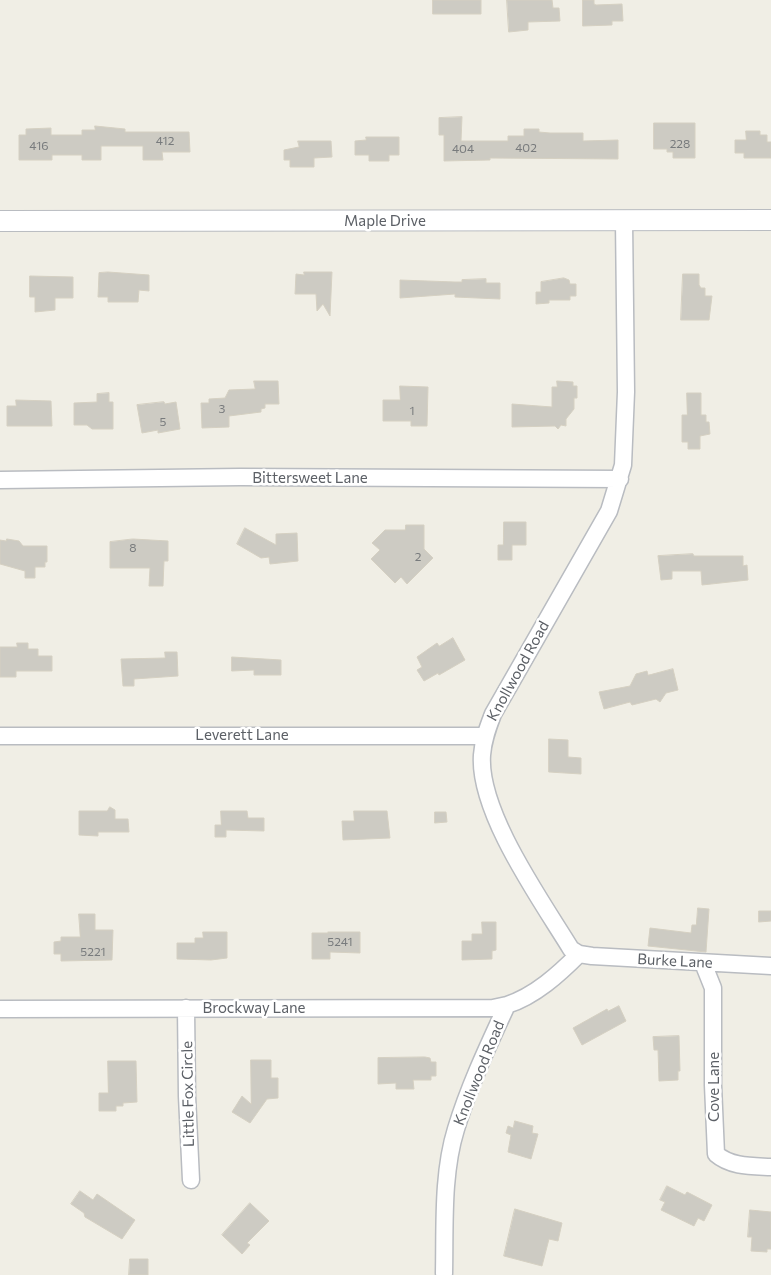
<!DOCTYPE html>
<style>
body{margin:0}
canvas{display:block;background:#f0eee5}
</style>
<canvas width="771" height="1275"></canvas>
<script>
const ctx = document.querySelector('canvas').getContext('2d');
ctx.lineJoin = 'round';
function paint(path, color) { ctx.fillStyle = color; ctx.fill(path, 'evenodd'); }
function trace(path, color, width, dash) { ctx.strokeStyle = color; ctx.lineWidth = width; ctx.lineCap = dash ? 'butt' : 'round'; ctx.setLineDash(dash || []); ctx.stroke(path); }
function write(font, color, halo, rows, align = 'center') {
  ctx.font = font + ' Commissioner,sans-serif'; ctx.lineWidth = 5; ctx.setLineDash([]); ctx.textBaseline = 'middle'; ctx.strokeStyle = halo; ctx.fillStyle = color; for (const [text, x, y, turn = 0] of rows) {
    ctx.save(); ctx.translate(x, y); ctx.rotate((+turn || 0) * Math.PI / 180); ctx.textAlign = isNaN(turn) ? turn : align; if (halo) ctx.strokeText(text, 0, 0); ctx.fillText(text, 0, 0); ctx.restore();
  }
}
const building = new Path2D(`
 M433,0H481V14H433Z
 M507,0H552L553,8H559L560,21L528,22V30L509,32Z
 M583,0H594V4L596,5L622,4L623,21H612V25L583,26Z
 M462,117L461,141H508V136H524V129H539V132L550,133H583V141L618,140V159L490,158V160L444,161V135H439V118Z
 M654,123H695V158H673V152H667V149H654Z
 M95,126L125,129V132H189L190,152H162L163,160H143V146H101V160H82V155H52V160H19V135H26V129L51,128V135H82V130H95Z
 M746,131H760V135H767V142H771V158H744V153H735V140H746Z
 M366,137H399V155H389V161H369V155H355V141L366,140Z
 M298,141H331L332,157L314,158V167H290V160H284V150L299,147Z
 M108,272L149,275V291L139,290L138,302H108V297H98L99,273Z
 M304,272H332L330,316L323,304L317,311L316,294H295L296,274L304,275Z
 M683,274H699V285L701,288H705V296H712L709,320H681Z
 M30,276L73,277V298H55V310L35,312V297H30Z
 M564,278L569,280L570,284H576V296H570V300H549V303L536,304V292H541V282Z
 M486,279V283H500V299L455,297V294L400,298V280L455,282H462V280Z
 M254,381H278L279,404H265V408L261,409V412L229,416V427L202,428L201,403H209V399L225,398L229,390L255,389Z
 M557,381L573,382V386H577V398H574V409L566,419V426L561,425L558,429L555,426L512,427V404L552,407V387H557Z
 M400,386L428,387L427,426H411V421H383V400H400Z
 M109,393V402H113V429H92L87,425H74V403L97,402V394Z
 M687,393H701V415H706V422H709L710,434L700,436V449H688V442H682V415H687Z
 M16,400L51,401L52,426H7V406H16Z
 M164,402L165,404L176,402L180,429L158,433V430L142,433L137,405Z
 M504,522H526V545H512V560H498V545H503Z
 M406,525H424V549L433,558L407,584L401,577L395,583L371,559L380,550L372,543L385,530H405Z
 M245,528L276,545V534L297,533L298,561L270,564L269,557L261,558L237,544Z
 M7,539L19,541L23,546H47V562H45V567H35V578H25V571L0,564V540L6,541Z
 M133,539L168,541V561H164L163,586H149L150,568H110V542Z
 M693,554L694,556H743V566L747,565L748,580L702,585L701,571H672V579L661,580L658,556Z
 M453,638L465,660L439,675L438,673L424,681L417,670L422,667L417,657L437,643L439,646Z
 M17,643H28V649H38V656H52V671H16V677H0V647H17Z
 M165,652H177L178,676L134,679V686H123L121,659L165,658Z
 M232,657L281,660V675H254V670L232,671Z
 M673,669L678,690L666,693L660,702L656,699L632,705L630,702L604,709L599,692L630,686L636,674L647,671L648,675Z
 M549,739L568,740V757L581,758V774L549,772Z
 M110,807L115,810V819H128L129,832H98V836L79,835V811H107Z
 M221,811H247L248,818H264V831L226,830V837H215V825H221Z
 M354,811H387L390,838L343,840L342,821H354Z
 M435,812H446L447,822L435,823Z
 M698,908L709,909L706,952L648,946L650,928L691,933L692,925H696Z
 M759,911H771V921L759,922Z
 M79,914H95V930H113L112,960L61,961V954H54V942L61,941V937H80Z
 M482,922H496V950L492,951V959L462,960V941H472V934H482Z
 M203,932H227V958L211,960L177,959V943H195V938H203Z
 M328,932H360V953L330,952V959H312V933H328Z
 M619,1006L626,1021L582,1045L573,1028L607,1009L608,1011Z
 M679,1036L680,1071H678V1080L659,1081L658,1050H654L653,1037Z
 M425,1057L430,1058L431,1062H436V1076H431V1080H413L414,1089H396V1083L378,1084V1058Z
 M251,1060H271V1078H278V1098L267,1099L250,1123L232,1112L242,1096L251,1104Z
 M108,1061H136L137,1102L123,1103V1106H116V1111H99V1093H108Z
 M515,1121L533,1126L532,1133L538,1134L531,1159L508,1152L511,1135L506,1133L508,1126L513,1128Z
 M667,1186L685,1195L687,1192L712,1205L704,1221L698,1218L694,1226L661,1210L665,1202L660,1200Z
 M80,1191L93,1200L97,1194L135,1220L122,1239L85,1217L84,1213L71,1204Z
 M250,1203L269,1221L247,1243L250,1245L242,1254L222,1235Z
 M515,1209L562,1223L558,1241L549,1239L542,1266L504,1256Z
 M750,1210L771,1212V1249H767V1252L751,1251L752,1237H748Z
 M130,1259H148V1275H129Z`);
paint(building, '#cdcbc3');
trace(building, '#d5d0c2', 1);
const minor = new Path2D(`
 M624,221L626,392L623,465L609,511L493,714C488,727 483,740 482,755C478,812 541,900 571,949L579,954L592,956L771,966
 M0,480L240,477L620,479
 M0,736H485
 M703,963L713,988V1085L716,1154C731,1167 752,1166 771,1167
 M186,1008L187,1096L191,1180
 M0,1009L493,1008L507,1005
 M444,1273C445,1226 442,1174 456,1129C469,1086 488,1046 507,1005C535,996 559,974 579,954`);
const tertiary = new Path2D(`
 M0,221L771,220`);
trace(minor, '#b9bcc1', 19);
trace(tertiary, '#b9bcc1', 22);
trace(minor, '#fff', 16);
trace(tertiary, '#fff', 20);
write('12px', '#787b7d', null, [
 ["412",165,141],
 ["228",680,144],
 ["416",39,146],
 ["402",526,148],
 ["404",463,149],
 ["3",222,409],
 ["1",412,411],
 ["5",163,422],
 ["8",133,548],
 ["2",418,557],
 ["5241",340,942],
 ["5221",93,952]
]);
write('15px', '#5c6066', '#fff', [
 ["Maple Drive",385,221],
 ["Bittersweet Lane",310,478],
 ["Knollwood Road",518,671,-61],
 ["Leverett Lane",242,735],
 ["Burke Lane",675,961,3],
 ["Brockway Lane",254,1008],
 ["Knollwood Road",479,1073,-68],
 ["Cove Lane",714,1087,-90],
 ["Little Fox Circle",188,1094,-91]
]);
</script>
